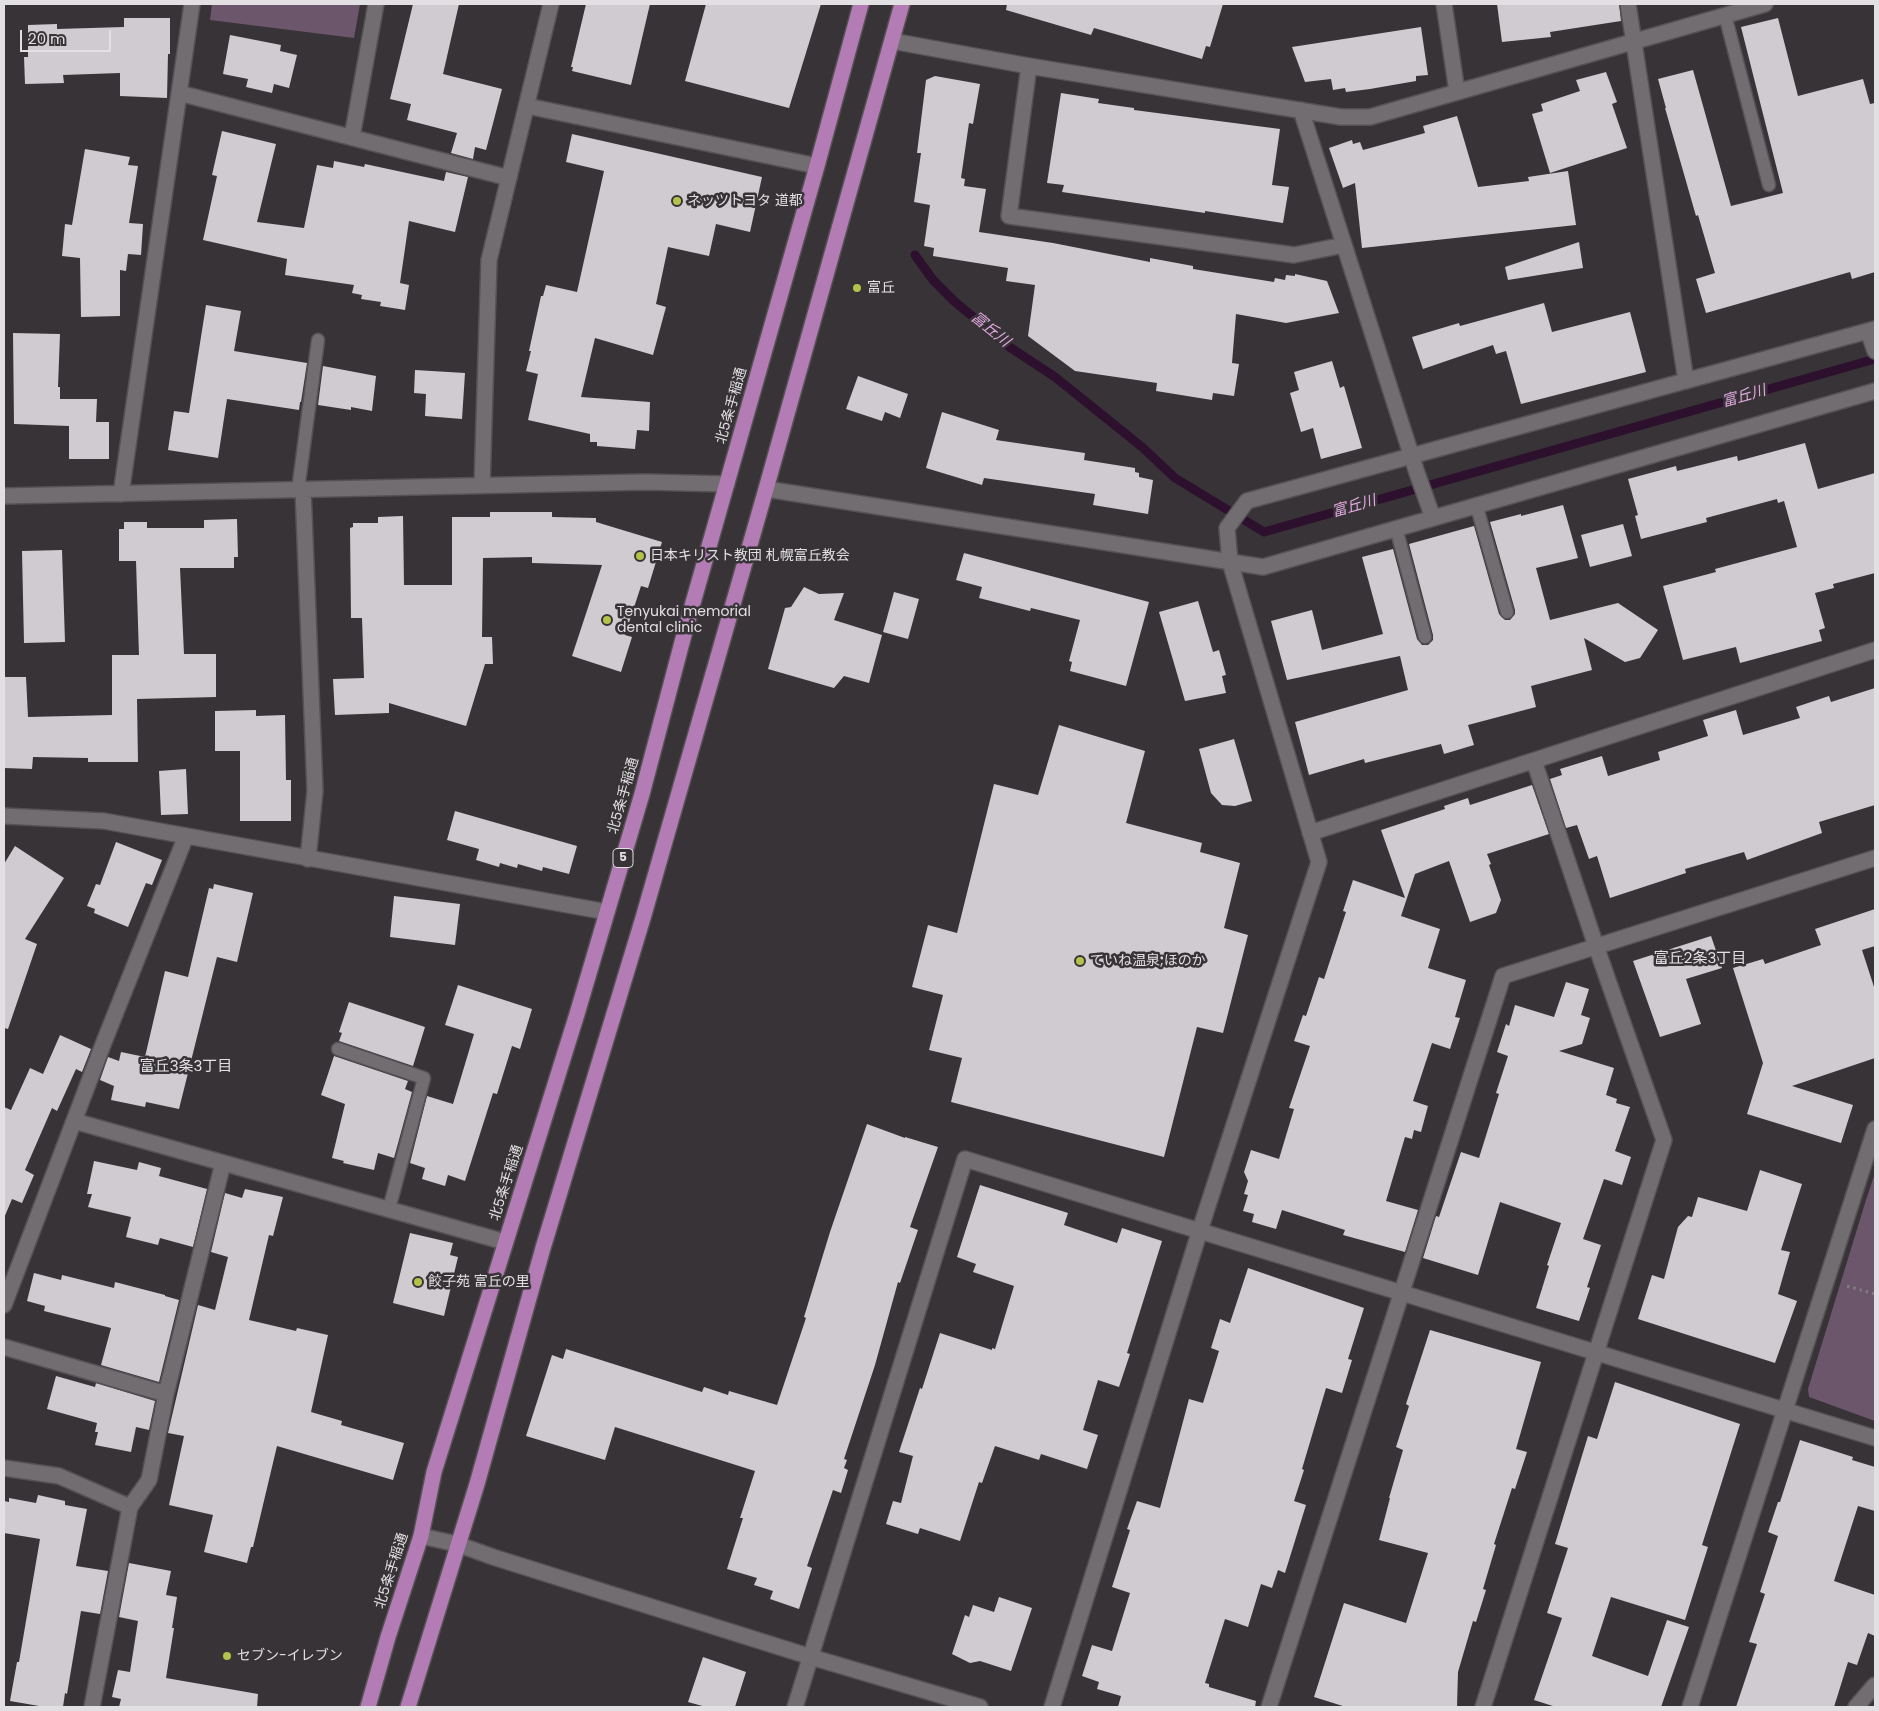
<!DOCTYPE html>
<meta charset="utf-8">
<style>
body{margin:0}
#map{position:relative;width:1879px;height:1711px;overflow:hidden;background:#373336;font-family:Poppins,sans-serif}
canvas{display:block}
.frame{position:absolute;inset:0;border:5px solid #e2e0e2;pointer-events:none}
.scale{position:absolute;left:20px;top:30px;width:91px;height:22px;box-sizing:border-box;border:2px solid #e2e0e2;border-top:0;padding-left:6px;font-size:15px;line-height:18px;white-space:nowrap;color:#e2e0e2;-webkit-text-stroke:4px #373336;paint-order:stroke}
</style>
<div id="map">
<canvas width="1879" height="1711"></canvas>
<div class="frame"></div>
<div class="scale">20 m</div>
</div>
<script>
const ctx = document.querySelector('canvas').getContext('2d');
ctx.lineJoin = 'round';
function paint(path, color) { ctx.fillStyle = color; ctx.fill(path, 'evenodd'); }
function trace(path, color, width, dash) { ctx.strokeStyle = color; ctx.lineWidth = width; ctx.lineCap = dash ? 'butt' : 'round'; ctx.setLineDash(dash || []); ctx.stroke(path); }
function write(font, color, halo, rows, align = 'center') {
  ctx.font = font + ' Poppins,"Noto Sans JP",sans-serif'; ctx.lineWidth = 5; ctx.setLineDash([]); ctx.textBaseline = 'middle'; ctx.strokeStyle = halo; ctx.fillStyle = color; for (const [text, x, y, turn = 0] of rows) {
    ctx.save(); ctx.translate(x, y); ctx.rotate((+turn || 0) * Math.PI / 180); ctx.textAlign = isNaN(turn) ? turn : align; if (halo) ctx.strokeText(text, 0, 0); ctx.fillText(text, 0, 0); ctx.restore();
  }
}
paint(new Path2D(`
 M212,4H360L354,38L210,20Z
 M1875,1173V1421L1809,1397L1808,1389L1866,1200Z`), '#6c566c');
trace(new Path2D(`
 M915,255L933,280L954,301L1008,346L1055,377L1142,447L1175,478L1264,532L1875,359`), '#2d0f2e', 9);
paint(new Path2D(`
 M413,4H459L443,74L502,89L486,150L475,147L473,159L451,153L457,133L407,120L411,104L390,99Z
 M586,4H650L631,85L572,71L573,67H571Z
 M706,4H821L789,108L685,81Z
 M1007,4H1223L1210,47L1206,46L1202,59L1094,28L1091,35L1006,10Z
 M1497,4H1619L1621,21L1550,32L1551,37L1502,42Z
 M124,18H170V54H168L167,98L120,96V73L63,75L64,83L25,84L24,57H28V25L57,24V29L124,27Z
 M1778,18L1798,96L1863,79L1870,104L1875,103V272L1852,279L1850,272L1706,313L1696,279L1715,273L1698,215L1696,216L1665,108H1666L1658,79L1693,70L1731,206L1783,193L1741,27Z
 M1421,27L1428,75L1416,76V81L1370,89L1346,92L1345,88L1333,90L1331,79L1305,82L1292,47Z
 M230,35L281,45L280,51L297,55L289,88L274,84L272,93L246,87L248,79L223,74Z
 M1606,72L1617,102L1612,104L1627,148L1550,173L1532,114L1543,111L1541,104L1580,91L1576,80Z
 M935,76L980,84L973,124L969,123L961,178L965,179L964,186L986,189L979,232L1053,243L1150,262V258L1193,266V269L1274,282L1275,278L1285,280L1286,275L1295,276V274L1327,281L1339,313L1286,323L1236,314L1232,363L1239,364L1234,396L1213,393L1212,400L1156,391L1157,383L1075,371L1028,336L1035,285L1006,281L1008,268L933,256L934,248L924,246L930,205L914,202L921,153H917L926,80Z
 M1061,93L1099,99L1098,103L1134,108V110L1280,129L1272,185L1289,187L1283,223L1205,211V213L1062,192L1064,185L1047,183Z
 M1457,116L1478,187L1529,181L1528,177L1568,171L1576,225L1362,248L1355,183L1343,188L1329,148L1352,140L1353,144L1360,142L1363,150L1425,133L1423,126Z
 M222,131L276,144L257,222L304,228L317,165L333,168L334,161L364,167L365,164L444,181L446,172L468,177L455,232L409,221L400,283L409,285L405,310L380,306L381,302L361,299L362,295L352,293L354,285L285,275L287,259L203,240L217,176L212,175Z
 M572,134L762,177L750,232L716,224L709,256L668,247L656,304L666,307L653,355L595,338L581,397L650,402L649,431L637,430L635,449L597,446V442H590V434L528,420L538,374L526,371L531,351H529L541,296H543L546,285L577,292L604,171L566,162Z
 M85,149L130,157L128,165L138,166L129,223L143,224L141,255L128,254L126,271L120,270V316L81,317L80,258L62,256L65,224L72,225Z
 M1579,242L1583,268L1508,280L1505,267Z
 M1544,303L1552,332L1630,312L1646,372L1521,404L1506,351L1496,354L1493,345L1423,369L1412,337L1459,323L1460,326Z
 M206,305L241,311L234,351L307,363L301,402H300L299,410L227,399L218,458L168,450L174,411L189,413Z
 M13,333L60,334L58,387H60V399H97L96,422H109V459H69V426L14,424Z
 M1332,361L1340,388L1344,386L1362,448L1321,459L1313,428L1301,432L1290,393L1299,390L1294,372Z
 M323,366L376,376L372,411L351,407V410L318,405Z
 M415,370L465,373L462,419L425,416L426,394L414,393Z
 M858,376L908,394L900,418L885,412L882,421L846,409Z
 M942,412L999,430L996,440L1085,453L1084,460L1135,468V472L1139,473V477L1153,480L1148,514L1093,505L1095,494L984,478L982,485L926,468Z
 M1805,443L1818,489L1875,473V573L1833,584L1834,588L1815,593L1825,628L1819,630L1822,641L1740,663L1736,647L1683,660L1663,586L1716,572L1715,569L1797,547L1784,501L1778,503L1777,499L1706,518L1707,522L1641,539L1635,516L1638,515L1628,479L1676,466L1677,471L1737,456L1738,461Z
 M1563,505L1578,558L1536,568L1550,620L1618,603L1658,630L1640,658L1625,662L1584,638L1592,670L1531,686L1536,707L1468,725L1474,745L1444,754L1441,744L1365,763L1364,759L1309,775L1295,722L1408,690L1400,656L1287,680L1271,621L1312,610L1322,650L1383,634L1362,557L1393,549L1417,639L1422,645H1428L1433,640V635L1409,544L1474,526L1499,614L1505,620H1510L1515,614V610L1490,522L1521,514V516Z
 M490,512H552V517L596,518V522L662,542L648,588L641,586L625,635L632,637L621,672L572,656L602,565L532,563V557L483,558L482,637H492L493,664H485L466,726L389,703V713L335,715L333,679L364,678L362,618H351L350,528L353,527V523H378V517L403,516L404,585H452V517H490Z
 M237,519L238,557H234V568H180L184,654H216V697L137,699L138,762H88V758L33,757L32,769L4,768V677H26L28,717L112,715V655H139L136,561H119V529H124V522H147V528H204V520Z
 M1623,524L1632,556L1590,567L1581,535Z
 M62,550L65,642L24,643L22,551Z
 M964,553L1149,602L1126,686L1070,671L1072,662L1069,661L1080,620L1031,608L1030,611L979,598L982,587L956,580Z
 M804,587L819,594L844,593L834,620L882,635L869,683L844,676L834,688L768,669L785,608L791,607Z
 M894,592L919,599L908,639L883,632Z
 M1198,601L1213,652L1219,650L1226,675L1222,676L1226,693L1185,701L1159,612Z
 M1875,688V805L1819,822L1822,833L1747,860L1744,852L1685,869L1686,873L1610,898L1597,856L1589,859L1577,825L1566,828L1550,779L1562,775L1560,769L1602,756L1608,776L1660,760L1658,752L1708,736L1703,720L1736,710L1743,735L1800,718L1796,707L1829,696L1831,702Z
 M256,710V716L285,715L286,780H291V821H240V751H215V711Z
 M1059,725L1145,751L1126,823L1202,843L1200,852L1240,863L1224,928L1248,935L1223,1033L1197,1027L1164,1157L951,1102L962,1058L929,1050L943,995L912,987L928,925L957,933L994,784L1038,795Z
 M1234,739L1252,801L1235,806L1222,805L1211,793L1199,749Z
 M186,769L188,814L161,815L159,771Z
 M1532,785L1549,834L1487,854L1491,864L1489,865L1501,900L1496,913L1470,922L1449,861L1415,874L1401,916L1440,929L1428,968L1466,980L1455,1017L1460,1018L1450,1049L1432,1043L1413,1101L1428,1106L1421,1132L1414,1130L1412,1139L1405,1137L1386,1201L1418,1210L1405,1252L1343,1235L1345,1230L1282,1210L1276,1229L1252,1222L1254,1214L1243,1211L1248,1195L1244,1194L1248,1181L1244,1172L1251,1150L1279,1159L1294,1109L1289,1108L1310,1046L1294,1041L1303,1015L1306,1016L1319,977L1324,979L1346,912L1343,911L1353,880L1405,898L1381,830L1445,809L1444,806L1468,798L1470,805Z
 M455,811L577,846L569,874L543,867L542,871L518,864L517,868L500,863L499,867L476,860L479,849L447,840Z
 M116,842L162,860L152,885L146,883L128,927L94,913L95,909L87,906L96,884L100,885Z
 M15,846L64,878L25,939L37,944L8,1029L4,1028V864Z
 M214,884L253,893L237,962L217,957L179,1109L146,1102L145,1107L111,1100L114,1086L100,1080L108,1057L119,1061L121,1052L145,1057L165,971L188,977L209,888L213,889Z
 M394,896L460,904L455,945L390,937Z
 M1875,909V946L1862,950L1875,990V1058L1792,1086L1853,1105L1841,1143L1747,1114L1763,1063L1733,968L1763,959L1765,964L1821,945L1815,929Z
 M1711,936L1722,968L1686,979L1701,1024L1660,1037L1633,961Z
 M1566,982L1589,989L1581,1015L1590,1018L1582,1044L1559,1051L1614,1068L1606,1095L1617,1099L1616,1103L1630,1107L1615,1151L1631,1157L1622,1185L1604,1179L1583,1239L1601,1245L1587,1287L1590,1288L1579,1321L1536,1308L1549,1266L1547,1265L1561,1223L1500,1202L1478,1275L1423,1258L1436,1216L1439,1217L1461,1152L1479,1158L1499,1094L1496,1093L1508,1056L1497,1052L1506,1024L1509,1026L1515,1005L1554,1017Z
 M458,985L532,1009L520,1049L512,1046L497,1094L493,1093L465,1181L448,1175L445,1186L422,1179L425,1168L410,1163L427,1096L453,1104L474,1034L445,1025Z
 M349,1002L425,1027L413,1066L339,1041L342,1033L339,1032Z
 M60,1035L91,1049L82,1072L76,1069L57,1111L52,1108L25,1170L34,1175L22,1203L12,1199L4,1218V1107L11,1110L30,1068L43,1074Z
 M334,1056L408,1081L405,1089L412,1092L394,1158L378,1153L374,1170L343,1163L344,1161L332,1158L345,1104L321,1095Z
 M867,1124L905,1138V1137L938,1147L910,1227L918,1230L900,1283L898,1282L875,1365L844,1459L847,1460L844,1468L848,1470L841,1493L833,1490L807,1566L812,1568L799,1609L770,1599L773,1591L754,1585L757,1578L727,1569L743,1518H740L755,1471L615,1427L605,1460L526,1436L552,1355L563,1359L566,1349L702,1392L704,1387L728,1395L729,1391L777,1405L806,1318L804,1317L830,1232Z
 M94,1161L137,1170L139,1162L161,1168L159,1176L207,1189L193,1247L160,1238L158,1245L126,1237L131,1217L88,1207L92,1194H87Z
 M1760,1170L1802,1184L1781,1250L1790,1252L1778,1294L1797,1301L1775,1363L1638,1319L1652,1275L1664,1279L1678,1227L1688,1216L1692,1217L1698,1197L1747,1211Z
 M980,1185L1068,1213L1064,1225L1117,1243L1122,1228L1162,1241L1127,1353L1130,1354L1119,1387L1098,1380L1083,1430L1098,1435L1087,1469L1041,1454L1039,1460L995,1446L982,1483L979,1482L960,1541L920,1528L918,1534L886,1524L893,1501L901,1503L913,1456L899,1452L920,1388L922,1389L940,1333L992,1350V1348L995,1349L1014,1286L973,1272L976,1264L957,1257Z
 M245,1189L283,1197L273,1236L269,1235L249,1320L296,1331L297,1328L328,1335L311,1412L342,1421L341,1425L404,1443L393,1480L277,1446L253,1547H251L247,1563L204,1552L213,1515L169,1505L184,1436L168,1433L198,1305L215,1310L228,1257L211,1252L225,1193L242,1198Z
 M410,1233L453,1243L450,1255L458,1257L444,1316L393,1303Z
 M1248,1268L1364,1308L1348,1359L1352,1360L1342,1393L1326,1388L1302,1469L1304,1470L1294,1501L1306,1505L1285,1573L1278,1570L1272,1588L1261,1584L1248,1627L1225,1619L1205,1683L1209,1684V1687L1256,1701L1255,1707H1118L1121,1696L1097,1689L1099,1682L1082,1676L1092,1645L1112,1651L1130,1593L1112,1587L1130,1530L1127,1529L1137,1501L1160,1508L1189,1399L1203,1403L1219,1351L1211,1348L1220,1319L1230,1323Z
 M34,1273L61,1280L62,1275L114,1288L115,1282L165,1295V1296L179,1300L159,1382L101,1365L111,1328L44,1311L45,1306L27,1301Z
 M1430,1330L1541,1362L1516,1449L1527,1452L1515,1489L1512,1488L1494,1544L1496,1545L1483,1589L1486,1590L1476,1622L1473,1621L1458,1672L1457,1707H1346L1314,1697L1344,1603L1406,1623L1428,1553L1379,1540L1390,1498H1389L1403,1450L1396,1447L1409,1406L1406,1404Z
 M56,1376L95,1387L96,1383L155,1401L149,1430L136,1427L131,1452L95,1445L98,1432H95L97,1423L47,1409Z
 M1615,1382L1740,1424L1702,1545L1708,1547L1685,1620L1611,1597L1592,1656L1648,1676L1667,1620L1689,1627L1661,1707H1556L1534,1700L1562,1618L1547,1613L1568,1548L1555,1544L1588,1436L1597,1439Z
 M1800,1440L1853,1457L1852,1460L1875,1467V1511L1858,1506L1834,1581L1875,1595V1636L1868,1633L1857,1665L1848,1662L1834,1707H1736L1757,1644L1749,1642L1765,1594L1760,1592L1778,1536L1768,1532L1778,1502H1780Z
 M38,1495L65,1501V1505L87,1509L76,1566L108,1571L100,1614L81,1611L67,1694L65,1693L63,1707H45L10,1701L17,1662H19L40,1539L4,1533V1501L9,1502V1498L36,1503Z
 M129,1563L171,1571L166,1595L177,1597L172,1628H174L166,1678L258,1694L257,1707H119L121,1699L112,1697L118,1670L130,1672L138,1621L119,1617Z
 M999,1597L1032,1608L1011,1671L980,1661L970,1663L952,1654L965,1615L969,1617L973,1605L994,1612Z
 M703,1657L746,1672L735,1707H706L688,1702Z`), '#d0cbd0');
const lane = new Path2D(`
 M1725,15L1769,185
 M298,490L318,340
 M1476,504L1507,612
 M1396,528L1425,637
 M338,1049L424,1078L389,1209`);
const street = new Path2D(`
 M1444,4L1457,92
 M1628,4L1686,381
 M892,41L1029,66L1341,117H1370L1765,4
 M1029,66L1009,216L1294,255L1344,245
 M179,93L509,178
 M527,106L817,166
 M1301,110L1417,473L1433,518
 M352,137L376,4
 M1868,331L1875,351
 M482,486L489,260L551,4
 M303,489L315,791L308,859
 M766,489L1263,567L1875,391
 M121,494L192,4
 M4,496L645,482L727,484
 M4,816L104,821L607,912
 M1310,833L1875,650
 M74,1121L505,1242
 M4,1305L104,1042L186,836
 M4,1347L166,1394
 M4,1468L59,1476L130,1507
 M421,1536L457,1544L493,1557L811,1657L980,1707
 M92,1707L130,1507L149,1480L166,1394L223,1163
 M795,1707L965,1159L1875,1438
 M1052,1707L1200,1230L1319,862L1230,562L1227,528L1247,501L1875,329
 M1269,1707L1503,976L1875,858
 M1483,1707L1664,1140L1596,946L1534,761
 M1690,1707L1875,1129
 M1856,1707L1875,1685`);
const highway = new Path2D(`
 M368,1707L388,1637L421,1536L434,1472L577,1014L642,794L685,631L817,166L861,4
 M408,1707L477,1484L543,1248L643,918L766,489L902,4`);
trace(lane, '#555155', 15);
trace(street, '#555155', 18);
trace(highway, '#555155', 18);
trace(new Path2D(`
 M1847,1286L1875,1294`), '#807d7f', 3, [2.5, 4]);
trace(lane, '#716d71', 12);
trace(street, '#716d71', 15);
trace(highway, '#b37cb4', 15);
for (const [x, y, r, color] of [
 [677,201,5,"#b2c34c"],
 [857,288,5,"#b2c34c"],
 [640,556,5,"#b2c34c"],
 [607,620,5,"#b2c34c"],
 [1080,961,5,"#b2c34c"],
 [418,1282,5,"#b2c34c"],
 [227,1656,5,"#b2c34c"]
]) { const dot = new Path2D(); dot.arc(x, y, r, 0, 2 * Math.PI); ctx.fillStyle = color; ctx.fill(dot); trace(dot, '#373336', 2); }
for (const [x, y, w] of [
 [623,858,20]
]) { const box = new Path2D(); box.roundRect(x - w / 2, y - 9.5, w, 19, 4); ctx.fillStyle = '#373336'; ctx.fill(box); trace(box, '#e2e0e2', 1); }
write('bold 12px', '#e2e0e2', null, [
 ["5",623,858]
]);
write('14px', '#e2e0e2', '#373336', [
 ["ネッツトヨタ 道都",687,201],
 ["富丘",867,288],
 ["日本キリスト教団 札幌富丘教会",650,556],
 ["Tenyukai memorial",617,612],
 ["dental clinic",617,628],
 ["ていね温泉;ほのか",1090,961],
 ["餃子苑 富丘の里",428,1282],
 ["セブン-イレブン",237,1656]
], 'left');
write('14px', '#e2e0e2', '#373336', [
 ["北5条手稲通",732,406,-74],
 ["北5条手稲通",624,796,-74],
 ["北5条手稲通",507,1183,-72],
 ["北5条手稲通",392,1571,-72]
]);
write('italic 15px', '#e2a9e2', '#373336', [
 ["富丘川",990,330,39],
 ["富丘川",1744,397,-16],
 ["富丘川",1354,507,-16]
]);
write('15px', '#e2e0e2', '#373336', [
 ["富丘2条3丁目",1700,959],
 ["富丘3条3丁目",186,1067]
]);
</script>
